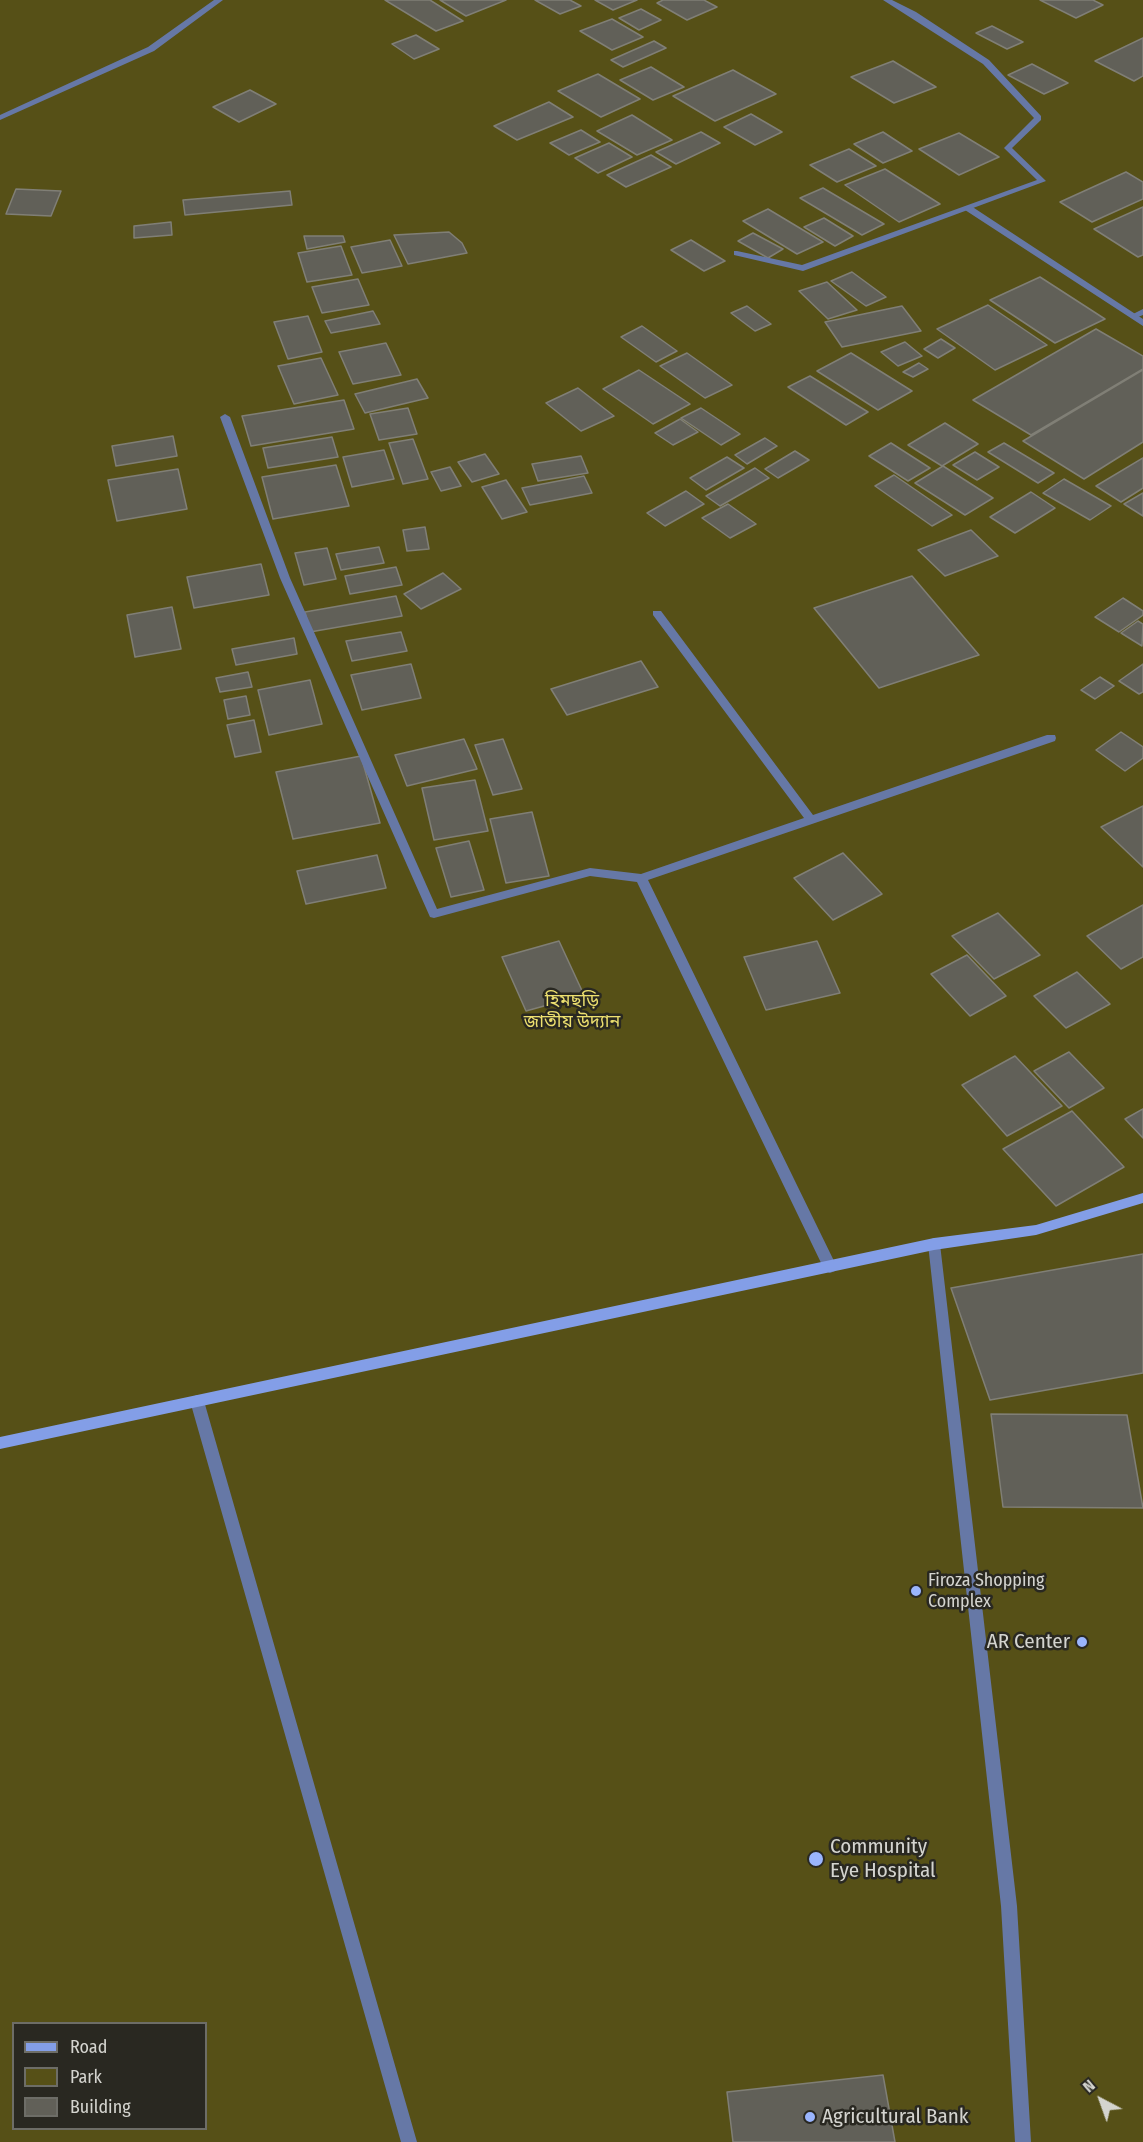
<!DOCTYPE html>
<meta charset="utf-8">
<style>
body{margin:0}
#map{position:relative;width:1143px;height:2142px;overflow:hidden;background:#33322b;font-family:"Fira Sans Condensed",sans-serif}
canvas{display:block}
.legend{position:absolute;left:12px;top:2022px;width:195px;height:108px;box-sizing:border-box;background:#292821;border:2px solid #6d6d67;margin:0;padding:8px 10px;list-style:none;font-size:18px;color:#d4d4cf}
.legend li{display:flex;align-items:center;gap:12px;height:30px}
.legend b{width:30px;border:2px solid #6d6d67}
.north{position:absolute;left:1071px;top:2070px;width:60px;height:60px;-webkit-text-stroke:4px #292821;paint-order:stroke;rotate:319deg;font-size:16px;font-weight:700;line-height:24px;text-align:center;color:#d4d4cf}
.north::after{content:'';display:block;margin:auto;width:21px;height:27px;background:#d4d4cf;clip-path:polygon(50% 0,100% 100%,50% 72%,0 100%)}
</style>
<div id="map">
<canvas width="1143" height="2142"></canvas>
<ul class="legend">
<li><b style="height:8px;background:#839ee7"></b>Road</li>
<li><b style="height:16px;background:#565017"></b>Park</li>
<li><b style="height:16px;background:#616058"></b>Building</li>
</ul>
<div class="north">N</div>
</div>
<script>
const ctx = document.querySelector('canvas').getContext('2d');
ctx.lineJoin = 'round';
function paint(path, color) { ctx.fillStyle = color; ctx.fill(path, 'evenodd'); }
function trace(path, color, width, dash) { ctx.strokeStyle = color; ctx.lineWidth = width; ctx.lineCap = dash ? 'butt' : 'round'; ctx.setLineDash(dash || []); ctx.stroke(path); }
function write(font, color, halo, rows, align = 'center') {
  ctx.font = font + ' "Fira Sans Condensed","Noto Sans Bengali",sans-serif'; ctx.lineWidth = 5; ctx.setLineDash([]); ctx.textBaseline = 'middle'; ctx.strokeStyle = halo; ctx.fillStyle = color; for (const [text, x, y, turn = 0] of rows) {
    ctx.save(); ctx.translate(x, y); ctx.rotate((+turn || 0) * Math.PI / 180); ctx.textAlign = isNaN(turn) ? turn : align; if (halo) ctx.strokeText(text, 0, 0); ctx.fillText(text, 0, 0); ctx.restore();
  }
}
paint(new Path2D(`
 M0,0H1143V2142H0ZM14,2024H206V2128H14Z`), '#565017');
const building = new Path2D(`
 M385,0H430L463,21L436,31Z
 M440,0H506L466,16Z
 M535,0H570L581,6L560,14Z
 M595,0H637L613,10Z
 M663,0H704L717,7L687,20L657,3Z
 M1040,0H1093L1103,5L1076,18Z
 M641,9L661,20L639,30L619,18Z
 M612,19L643,37L612,50L580,31Z
 M992,26L1023,42L1007,49L976,33Z
 M416,35L439,49L414,59L392,44Z
 M1143,38V76L1134,81L1095,61Z
 M654,41L666,48L623,67L611,60Z
 M893,61L936,87L894,103L851,77Z
 M1032,64L1068,83L1044,94L1008,75Z
 M651,67L684,87L653,100L620,80Z
 M733,70L776,94L715,121L673,96Z
 M598,74L640,99L601,117L558,91Z
 M250,90L276,104L239,122L213,107Z
 M549,102L573,117L517,140L494,126Z
 M751,114L782,132L755,145L724,127Z
 M632,115L672,140L637,155L597,131Z
 M581,130L600,142L569,155L550,143Z
 M701,132L720,143L676,164L656,152Z
 M883,132L912,151L883,163L854,144Z
 M959,133L999,157L959,175L919,149Z
 M609,143L632,157L598,173L575,158Z
 M849,149L876,166L837,182L810,165Z
 M651,155L671,167L626,187L607,175Z
 M885,169L940,204L899,222L845,185Z
 M1126,172L1143,182V199L1092,222L1060,202Z
 M823,188L884,224L862,235L800,198Z
 M16,189L61,191L51,216L6,214Z
 M290,191L292,205L185,215L183,200Z
 M1143,207V255L1138,257L1094,229Z
 M768,209L823,242L797,254L743,221Z
 M824,218L853,236L835,246L804,227Z
 M171,222L172,235L134,238V226Z
 M449,232L462,243L467,253L408,264L394,235Z
 M753,233L783,249L768,258L738,241Z
 M304,236H343L345,242L307,249Z
 M390,240L402,266L362,273L351,247Z
 M691,240L725,261L704,271L671,250Z
 M341,246L352,275L307,282L298,253Z
 M852,272L886,297L866,306L831,281Z
 M1040,277L1105,319L1055,343L990,300Z
 M358,279L369,305L322,313L312,287Z
 M827,282L857,310L828,319L799,291Z
 M988,305L1047,345L995,370L937,329Z
 M747,306L771,324L755,331L731,313Z
 M902,306L921,331L842,347L825,322Z
 M373,311L380,324L331,333L325,321Z
 M308,316L322,352L288,359L274,322Z
 M642,326L677,351L656,362L621,337Z
 M1096,329L1143,356V369L1031,435L973,400Z
 M941,339L955,348L938,358L924,349Z
 M905,342L922,356L898,366L881,352Z
 M386,343L401,375L353,384L339,352Z
 M687,353L732,385L705,398L660,366Z
 M851,353L912,391L878,410L817,371Z
 M321,358L338,395L294,404L278,366Z
 M919,363L928,369L913,377L903,372Z
 M639,370L690,404L653,424L603,389Z
 M1143,370V442L1084,479L1023,441Z
 M810,376L868,412L846,425L788,387Z
 M417,379L428,398L365,413L355,394Z
 M578,388L614,416L581,431L546,403Z
 M344,400L354,429L251,446L242,416Z
 M408,408L417,434L379,440L370,414Z
 M701,408L740,434L721,445L681,418Z
 M680,419L698,432L673,445L655,433Z
 M945,423L978,444L942,466L908,445Z
 M173,436L177,456L116,466L112,446Z
 M332,437L338,457L268,468L263,448Z
 M765,438L777,446L747,464L735,455Z
 M413,439L428,479L403,484L389,443Z
 M891,443L930,468L908,481L869,456Z
 M1004,443L1054,473L1038,483L988,452Z
 M384,450L394,479L352,487L343,457Z
 M795,451L809,460L778,478L765,469Z
 M975,452L999,467L977,480L953,465Z
 M485,454L499,474L472,482L458,462Z
 M581,456L588,473L538,481L532,464Z
 M727,457L744,468L706,490L690,478Z
 M1143,458V488L1121,502L1096,486Z
 M336,465L349,506L273,519L262,477Z
 M943,466L993,498L965,515L915,483Z
 M450,467L461,486L441,491L431,472Z
 M755,468L769,478L720,506L706,496Z
 M178,469L187,509L117,521L108,480Z
 M894,475L952,515L932,526L875,486Z
 M584,476L592,493L530,505L522,488Z
 M1064,479L1111,506L1090,520L1043,493Z
 M506,480L527,512L502,519L482,487Z
 M686,491L704,504L665,526L647,513Z
 M1031,492L1055,508L1015,533L990,517Z
 M1143,493V516L1124,504Z
 M728,504L756,524L730,538L702,518Z
 M425,527L429,549L407,551L403,530Z
 M971,530L998,556L945,576L918,550Z
 M379,547L384,563L341,570L336,554Z
 M327,548L336,579L304,585L295,553Z
 M261,564L269,595L194,608L187,577Z
 M396,567L402,585L350,594L345,576Z
 M443,573L461,589L421,609L404,594Z
 M912,576L979,655L879,688L814,608Z
 M396,596L402,616L310,632L305,612Z
 M1123,598L1143,611V615L1119,632L1095,617Z
 M172,607L181,649L135,657L127,615Z
 M1138,621L1143,624L1142,646L1121,633Z
 M401,632L407,651L352,661L346,641Z
 M294,638L297,654L236,665L232,649Z
 M641,661L658,687L567,715L551,689Z
 M411,664L421,698L362,710L351,675Z
 M1143,664V692L1139,694L1119,681Z
 M248,672L252,687L220,692L216,678Z
 M1100,677L1114,686L1095,699L1081,690Z
 M310,680L322,724L269,735L258,690Z
 M246,696L250,715L228,719L224,700Z
 M254,720L261,752L235,757L227,725Z
 M1121,732L1143,747V758L1125,771L1096,750Z
 M464,739L477,769L407,786L395,755Z
 M503,739L522,789L493,795L475,745Z
 M361,756L380,823L293,839L276,772Z
 M475,780L488,831L434,840L422,788Z
 M1143,806V867L1101,827Z
 M532,812L549,876L506,883L490,819Z
 M469,841L484,890L451,897L436,848Z
 M843,853L882,894L833,920L794,878Z
 M377,855L386,888L306,904L297,871Z
 M1143,905V957L1121,969L1087,936Z
 M998,913L1040,955L994,979L952,936Z
 M559,941L584,995L526,1011L502,957Z
 M817,941L840,993L766,1010L744,957Z
 M967,955L1006,996L970,1016L931,974Z
 M1077,972L1110,1004L1066,1028L1034,996Z
 M1069,1052L1104,1088L1069,1108L1034,1071Z
 M1015,1056L1062,1106L1007,1136L962,1085Z
 M1143,1109V1138L1125,1119Z
 M1072,1111L1124,1167L1056,1206L1003,1149Z
 M1143,1254V1373L990,1400L951,1288Z
 M991,1414L1127,1415L1143,1508L1003,1507Z
 M883,2075L895,2142H733L727,2092Z`);
paint(building, '#616058');
trace(building, '#807f76', 1.5);
paint(new Path2D(`
 M883,0H892L916,12L989,60L1041,116V120L1012,148L1046,181L803,271L734,255V251H737L802,265L1037,180L1004,148L1034,118L983,64Z
 M1143,309V315L1133,319L1129,316Z
 M225,414L230,417L290,578L437,909L590,868L641,874L804,818L653,615V611H661L813,815L1047,735H1055L1056,738L1055,741L648,880L835,1263L836,1267L835,1271L830,1273L825,1271L637,882L590,876L434,918L430,917L280,578L220,417Z`), '#6678a6');
paint(new Path2D(`
 M214,0H223L154,51L0,120V115L148,47Z
 M965,206H971L1143,319V326L965,210Z
 M934,1238L939,1240L940,1244L1017,1906L1031,2142H1015L1001,1906L928,1244L929,1240Z
 M197,1395L202,1397L204,1401L417,2142H401L190,1401L192,1397Z`), '#6678a6');
paint(new Path2D(`
 M1143,1193V1203L1036,1235L934,1250L0,1449V1437L934,1238L1036,1225Z`), '#839ee7');
for (const [x, y, r, color] of [
 [916,1591,6,"#9ab5fd"],
 [1082,1642,6,"#9ab5fd"],
 [816,1859,8,"#9ab5fd"],
 [810,2117,6,"#9ab5fd"]
]) { const dot = new Path2D(); dot.arc(x, y, r, 0, 2 * Math.PI); ctx.fillStyle = color; ctx.fill(dot); trace(dot, '#292821', 2); }
write('18px', '#ede06f', '#292821', [
 ["হিমছড়ি",572,1001],
 ["জাতীয় উদ্যান",572,1022]
]);
write('18px', '#d4d4cf', '#292821', [
 ["Firoza Shopping",928,1581],
 ["Complex",928,1602]
], 'left');
write('21px', '#d4d4cf', '#292821', [
 ["AR Center",1070,1642,"right"],
 ["Community",830,1847],
 ["Eye Hospital",830,1871],
 ["Agricultural Bank",822,2117]
], 'left');
</script>
